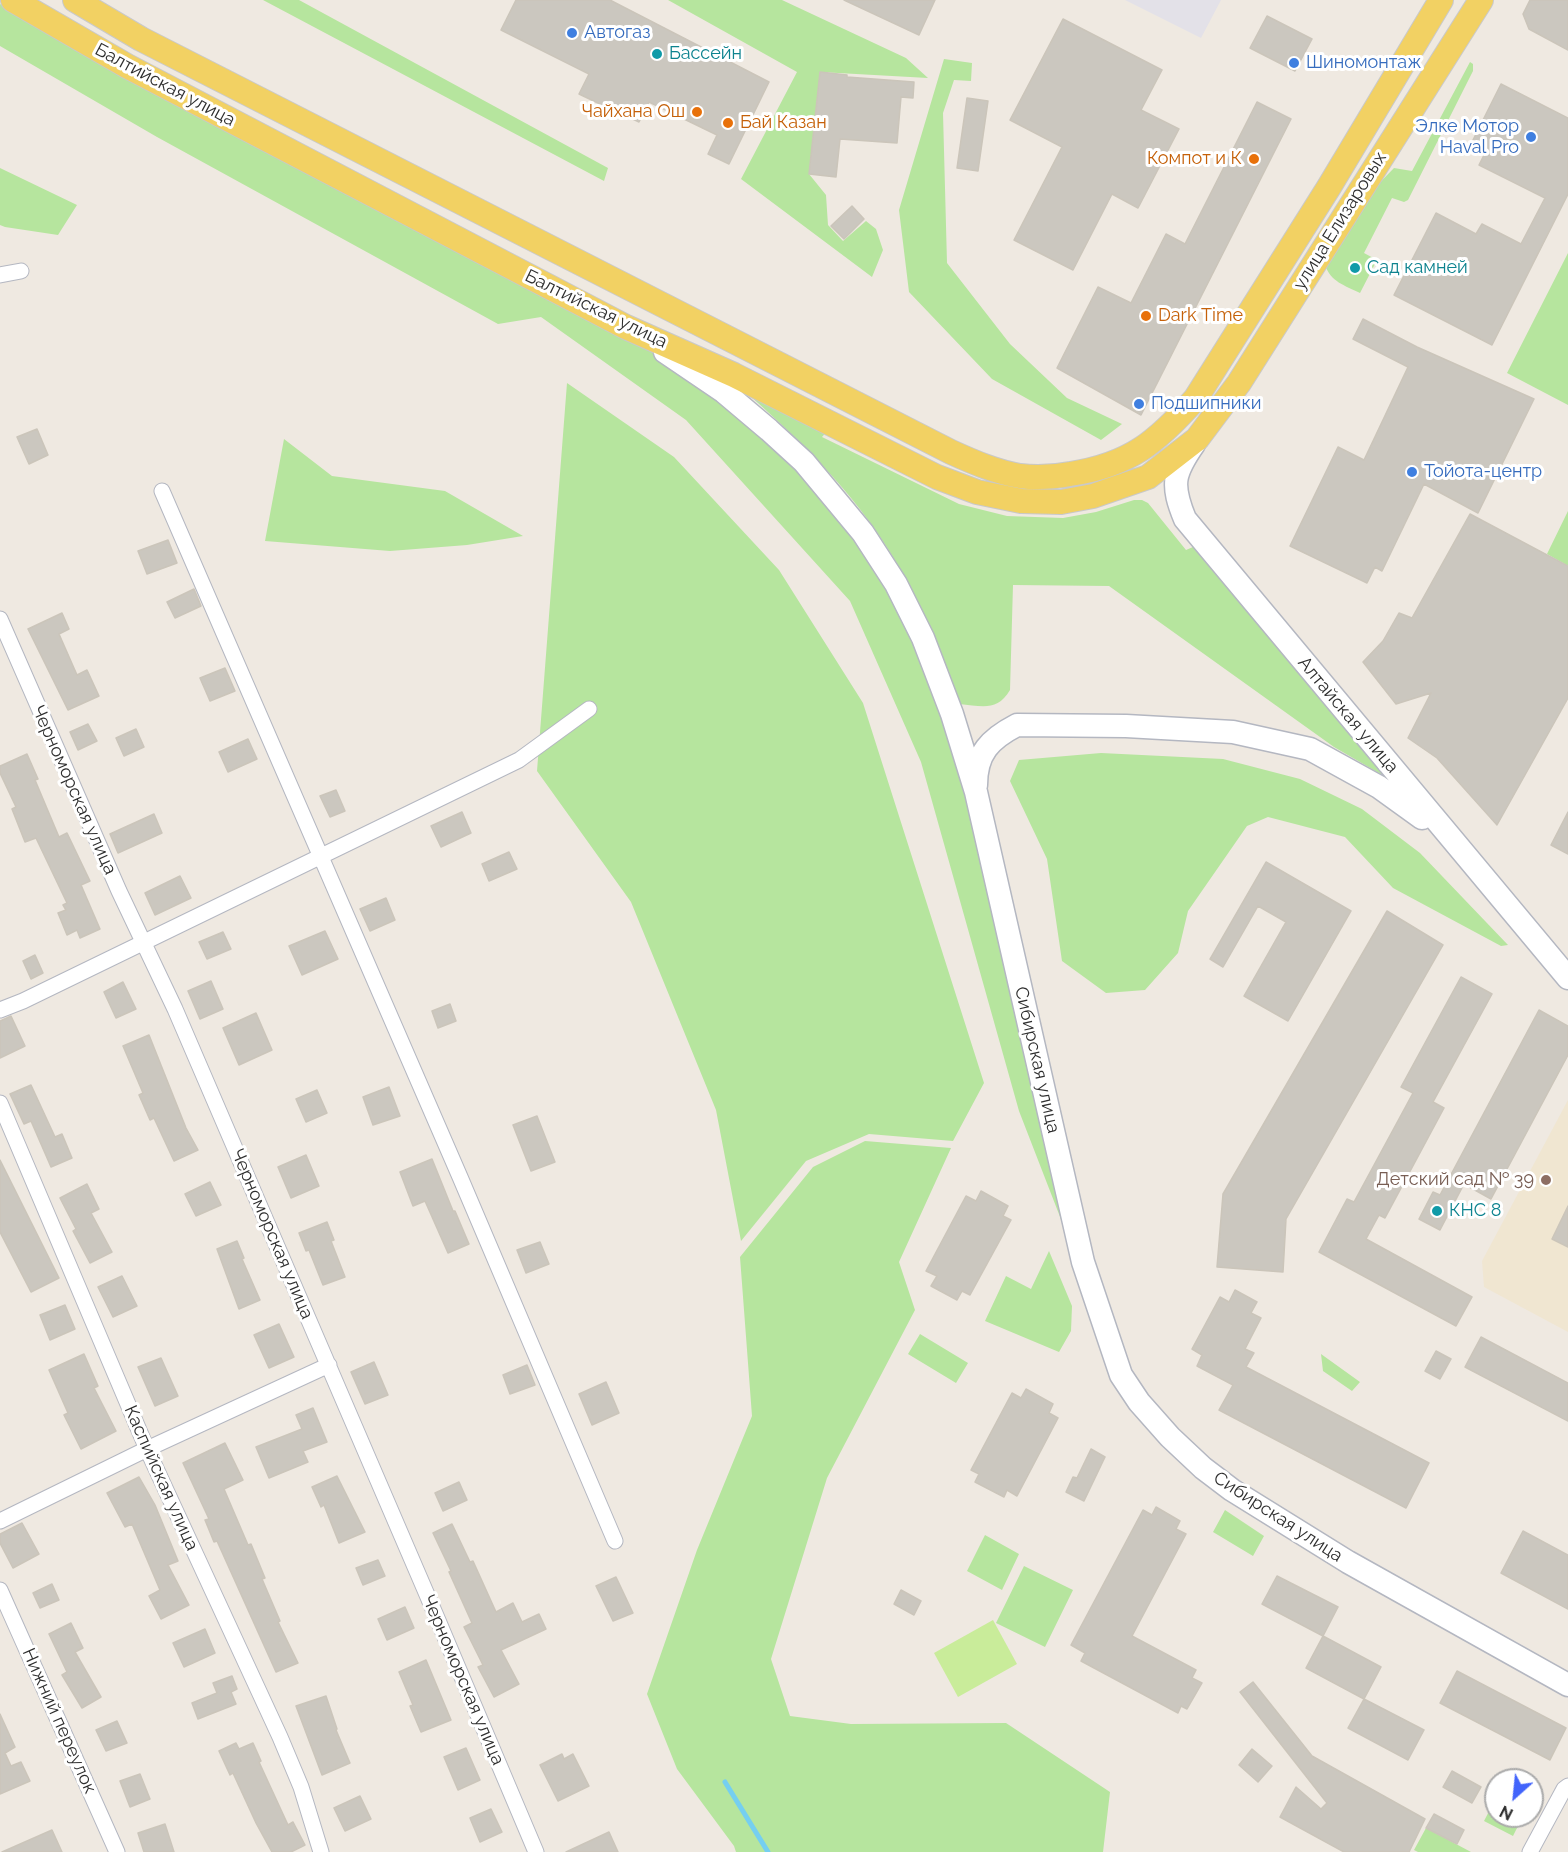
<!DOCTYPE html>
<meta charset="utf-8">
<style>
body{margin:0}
#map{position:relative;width:1568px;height:1852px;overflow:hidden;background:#efe9e1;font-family:Raleway,sans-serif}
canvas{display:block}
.north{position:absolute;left:1484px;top:1768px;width:60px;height:60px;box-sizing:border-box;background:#fff;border:2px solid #ababab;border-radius:50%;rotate:207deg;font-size:16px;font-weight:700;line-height:24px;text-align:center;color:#2e2e2e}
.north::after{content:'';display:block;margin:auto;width:21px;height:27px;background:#4264fb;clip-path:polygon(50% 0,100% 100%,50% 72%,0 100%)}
</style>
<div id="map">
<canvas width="1568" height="1852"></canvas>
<div class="north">N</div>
</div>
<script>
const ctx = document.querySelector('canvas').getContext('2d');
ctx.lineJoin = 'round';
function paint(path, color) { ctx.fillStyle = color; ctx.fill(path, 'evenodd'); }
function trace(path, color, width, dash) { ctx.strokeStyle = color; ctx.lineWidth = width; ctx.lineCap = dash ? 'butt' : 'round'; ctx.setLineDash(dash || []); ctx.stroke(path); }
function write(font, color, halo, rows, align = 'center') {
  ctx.font = font + ' Raleway,sans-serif'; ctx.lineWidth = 6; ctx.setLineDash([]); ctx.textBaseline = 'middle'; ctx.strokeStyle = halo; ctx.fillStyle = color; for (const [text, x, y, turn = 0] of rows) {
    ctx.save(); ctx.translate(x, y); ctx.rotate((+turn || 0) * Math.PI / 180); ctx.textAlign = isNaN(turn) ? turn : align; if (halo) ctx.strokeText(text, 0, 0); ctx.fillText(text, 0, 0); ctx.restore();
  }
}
paint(new Path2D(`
 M1125,0H1221L1201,38Z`), '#e3e1e8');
paint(new Path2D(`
 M1568,1100V1332L1484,1287L1482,1261Z`), '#f0e6d1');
paint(new Path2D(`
 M263,0H299L608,168L604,181Z
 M668,0H782L906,58L928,78L820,72L809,174L826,195L828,225L843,241L866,221L876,229L883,250L872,277L741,179L797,72Z
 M0,4L119,75L609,325L715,390L795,459L849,522L919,643L961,762L1069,1240L1019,1111L921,762L850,601L686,420L541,317L498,324L157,137L0,46Z
 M944,59L972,63L971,81L954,80L943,113L947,263L1010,344L1067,398L1122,424L1101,440L992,379L909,292L899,210Z
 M1470,62L1473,64V71L1408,200L1404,202L1392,198L1364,253L1377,260L1360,293C1344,285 1331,282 1325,265L1355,208L1394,168L1412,171Z
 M0,168L77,205L58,235L5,227L0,225Z
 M1568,253V405L1507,373Z
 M567,383L674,457L779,570L863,703L984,1083L953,1141L869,1134L806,1161L741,1241L716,1110L631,902L537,771Z
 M740,387L828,430L822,437L959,504L1007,516L1063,518L1096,512L1134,500H1142L1148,503L1186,550L1193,547L1384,776L1334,747L1109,586L1013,585L1010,690C997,712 982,706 959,704C940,653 921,604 893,557C854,492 797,437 740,387Z
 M284,439L332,476L445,491L523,536L467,545L390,551L265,541Z
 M1568,511V566L1547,554Z
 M1101,753L1223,759L1300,779L1362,809L1420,853L1508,945L1501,946L1393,888L1345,837L1268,817L1247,826L1188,911L1178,953L1145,990L1106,993L1062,961L1047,859L1010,781L1019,760Z
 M865,1141L951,1148L899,1262L915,1310L827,1478L771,1659L790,1716L851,1724L1006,1723L1110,1792L1103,1852H736L734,1846L677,1769L647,1694L697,1550L752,1416L740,1257L813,1167Z
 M1049,1251L1072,1306L1071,1331L1059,1352L985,1321L1006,1276L1031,1289Z
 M920,1334L968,1363L956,1383L908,1354Z
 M1321,1354L1360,1382L1352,1391L1323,1371Z
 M1225,1510L1264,1536L1253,1556L1213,1532Z
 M985,1535L1019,1554L1002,1590L967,1571Z
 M1024,1566L1073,1590L1045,1647L996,1623Z
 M1496,1798V1816H1523L1513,1836L1484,1821Z
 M1426,1828L1471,1852H1418L1414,1850Z`), '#b6e59e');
paint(new Path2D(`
 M993,1620L1017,1664L958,1697L934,1653Z`), '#c9ec9a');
trace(new Path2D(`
 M725,1782L768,1852`), '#75cff0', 5);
const building = new Path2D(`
 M516,0H610L769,82L729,164L708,154L717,135L649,102L639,122L618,112L614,118L597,110L600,104L579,94L589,74L501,30Z
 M844,0H935L919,35Z
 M1530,0H1568V50L1529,29L1523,14Z
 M1267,16L1312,39L1295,71L1250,48Z
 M1063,19L1162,70L1141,110L1179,129L1138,208L1112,194L1073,270L1014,240L1062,147L1010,120Z
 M820,72L847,75V77L914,82L913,98L901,97L897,143L840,139L836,177L809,174Z
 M1501,84L1568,118V194L1492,345L1394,295L1436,213L1476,234L1482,224L1521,244L1545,198L1479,165L1485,153L1470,146Z
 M967,98L988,101L978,171L957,168Z
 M1257,102L1291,119L1141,415L1057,368L1098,287L1131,303L1166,234L1185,244Z
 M852,206L864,219L844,239L831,226Z
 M1363,319L1417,347L1534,399L1478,513L1424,484L1382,571L1375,567L1367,583L1290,546L1338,447L1364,460L1408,367L1353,339Z
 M37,429L48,455L29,464L17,437Z
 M1470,514L1568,566V698L1497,825L1437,758L1408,738L1431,693L1396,704L1363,662L1383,641L1399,613L1412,618Z
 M168,540L177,563L147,574L138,551Z
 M194,589L201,606L175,618L167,602Z
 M62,613L69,629L59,634L77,675L87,670L99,696L68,710L28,629Z
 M225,668L235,691L210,701L200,678Z
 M88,724L97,741L78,750L70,732Z
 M136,729L144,747L124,756L116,738Z
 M248,739L257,759L228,772L219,752Z
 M27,754L38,779L35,780L59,837L67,833L90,881L81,885L100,929L80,938L77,930L67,935L58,913L66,910L63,905L67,903L36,838L25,842L12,809L16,807L0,773V766Z
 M336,790L345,811L330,817L320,796Z
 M462,812L471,833L441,847L431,826Z
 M1568,812V854L1551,845Z
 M154,814L162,833L118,853L110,834Z
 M509,852L517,869L489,881L482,864Z
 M1266,862L1351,911L1288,1021L1244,996L1286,922L1258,906L1223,967L1210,959Z
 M180,876L191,898L155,915L145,893Z
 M386,898L395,920L370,931L360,909Z
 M1387,911L1443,945L1286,1219L1283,1272L1217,1267L1223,1194Z
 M325,931L338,959L302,975L289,946Z
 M223,932L231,949L207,959L199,942Z
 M35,955L43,973L31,979L23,961Z
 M1461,977L1492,994L1433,1102L1444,1108L1385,1218L1379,1215L1366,1239L1472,1297L1456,1326L1319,1252L1347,1199L1354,1202L1413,1093L1401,1087Z
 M211,981L223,1009L200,1019L188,991Z
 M123,982L136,1009L116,1018L104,992Z
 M450,1004L456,1021L438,1028L432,1011Z
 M1539,1010L1568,1026V1055L1491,1199L1464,1184L1440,1230L1419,1219L1433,1192L1440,1195Z
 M256,1013L272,1050L239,1065L223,1028Z
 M11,1016L25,1046L0,1058V1021Z
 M149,1035L186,1128L198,1150L174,1161L154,1118L150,1120L139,1095L143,1093L123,1046Z
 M31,1085L55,1137L62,1134L72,1158L51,1167L31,1121L24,1124L10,1094Z
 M389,1087L400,1116L373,1125L363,1097Z
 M317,1090L327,1113L306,1122L296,1099Z
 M537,1116L555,1162L531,1171L513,1125Z
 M306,1155L319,1186L291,1198L278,1167Z
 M432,1159L453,1211H455L469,1244L448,1253L425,1201L413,1206L400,1172Z
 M0,1160L59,1278L31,1292L0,1232Z
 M210,1182L221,1205L196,1216L185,1194Z
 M87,1184L99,1209L91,1213L112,1252L90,1263L73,1231L76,1229L60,1198Z
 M981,1191L1008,1206L1003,1216L1011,1220L970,1295L962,1291L957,1300L931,1286L937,1276L926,1271L966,1196L976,1201Z
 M1568,1206V1247L1552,1239Z
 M327,1222L334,1240L331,1241L345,1277L323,1285L309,1250L306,1251L299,1233Z
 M237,1241L244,1258L242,1259L260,1300L239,1309L217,1249Z
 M540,1242L549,1264L526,1273L517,1250Z
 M122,1276L137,1306L113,1317L98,1287Z
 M1235,1290L1257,1302L1251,1313L1261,1318L1245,1349L1254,1353L1246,1367L1429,1463L1406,1508L1219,1410L1233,1385L1197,1366L1202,1355L1192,1349L1220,1297L1229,1302Z
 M65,1305L75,1329L50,1340L40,1315Z
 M279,1324L294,1357L269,1368L254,1335Z
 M1481,1337L1568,1383V1421L1465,1367Z
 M1436,1351L1451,1359L1440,1379L1425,1371Z
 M84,1354L98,1386L94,1388L116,1431L81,1449L64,1415L68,1413L49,1370Z
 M161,1358L178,1396L155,1406L138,1367Z
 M374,1362L388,1395L365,1404L351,1372Z
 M527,1365L535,1385L510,1394L503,1375Z
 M606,1382L619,1413L592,1425L579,1394Z
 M1026,1389L1053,1404L1049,1413L1058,1418L1017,1496L1007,1490L1004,1497L975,1482L979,1474L971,1470L1012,1393L1021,1398Z
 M313,1408L327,1442L303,1451L308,1462L269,1478L256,1447L302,1429L296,1415Z
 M225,1443L243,1480L224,1489L248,1545L251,1544L265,1578L262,1579L280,1621L278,1622L298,1663L276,1672L217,1541L214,1542L205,1520L209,1519L183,1463Z
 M1091,1449L1105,1457L1084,1501L1066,1492L1073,1477L1077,1478Z
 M337,1476L365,1532L339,1543L324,1505L321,1507L312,1487Z
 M139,1477L155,1505L178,1561L168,1565L189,1605L161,1619L149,1596L160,1590L132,1524L125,1527L107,1493Z
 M459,1482L467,1500L443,1511L435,1493Z
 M1156,1507L1180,1521L1176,1529L1186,1534L1132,1636L1196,1670L1192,1678L1202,1683L1187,1709L1181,1706L1178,1713L1081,1661L1085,1653L1071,1645L1143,1510L1152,1515Z
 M22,1523L39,1554L13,1568L0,1543V1534Z
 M452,1524L470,1562L473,1561L496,1612L513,1603L522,1622L539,1614L546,1629L501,1650L519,1684L494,1697L478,1667L483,1665L464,1627L472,1623L449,1572L451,1571L433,1533Z
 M1523,1531L1568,1555V1609L1501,1573Z
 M378,1560L385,1576L363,1585L356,1568Z
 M1277,1576L1338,1607L1323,1636L1262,1604Z
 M616,1577L633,1613L613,1621L596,1586Z
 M52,1584L59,1600L40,1608L33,1593Z
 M901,1590L921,1601L914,1615L894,1604Z
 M405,1607L414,1628L387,1640L378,1619Z
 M71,1623L83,1648L75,1652L101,1697L82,1708L62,1675L67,1672L49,1634Z
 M205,1629L215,1653L184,1667L173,1643Z
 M1323,1636L1381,1667L1364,1699L1306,1668Z
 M426,1660L451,1720L421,1732L410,1706L413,1705L399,1672Z
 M1457,1671L1566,1728L1550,1760L1440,1703Z
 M232,1676L237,1689L231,1692L236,1704L198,1719L192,1703L217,1693L213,1683Z
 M1253,1682L1312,1756L1425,1819L1409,1852H1344L1280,1817L1296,1787L1321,1809L1327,1803L1240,1692Z
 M326,1696L337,1729L336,1730L350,1763L322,1775L296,1706Z
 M1364,1699L1424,1730L1408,1760L1348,1728Z
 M0,1714L15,1747L5,1753L11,1766L21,1762L30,1781L0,1794Z
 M117,1721L127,1743L106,1751L96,1730Z
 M236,1743L239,1749L253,1743L261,1761L259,1762L288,1825L293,1822L305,1845L291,1852H272L256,1823L233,1773L230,1775L219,1751Z
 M466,1748L480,1780L458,1790L444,1757Z
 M1252,1749L1272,1766L1258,1782L1239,1765Z
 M562,1754L564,1759L573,1754L589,1786L558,1801L540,1765Z
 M1452,1771L1481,1787L1472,1803L1443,1787Z
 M140,1774L150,1799L130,1807L120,1781Z
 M360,1796L371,1819L345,1831L334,1808Z
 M491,1809L502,1832L480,1842L470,1818Z
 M1434,1814L1464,1830L1457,1844L1426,1828Z
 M165,1824L174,1852H144L138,1833Z
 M52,1830L62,1852H2Z
 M609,1832L618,1852H566Z`);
paint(building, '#cbc7bf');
trace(building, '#cbc5ba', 1.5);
const street = new Path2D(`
 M0,275L21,271
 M162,491L460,1177L615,1541
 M0,619L119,891L175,1009L437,1618L536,1852
 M0,1010L23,1001L519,760L589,709
 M0,1103L147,1449L280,1737L301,1787L321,1852
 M0,1521L147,1449L329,1365
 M0,1590L117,1852
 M1530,1852L1564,1789L1568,1786`);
const secondary = new Path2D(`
 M665,352L724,392L769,430L804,462L863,533L896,584L923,638L952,714L976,792L1083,1262L1121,1375L1139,1402L1170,1437L1203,1468L1232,1490L1348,1562L1568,1685
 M1194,444C1173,474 1171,485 1185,519L1568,978
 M976,785C976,753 990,739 1017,725L1126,726L1233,732L1310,749L1379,787L1422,818`);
const primary = new Path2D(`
 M13,0L127,66L626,327L734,375L937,477L977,492L1021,501L1061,502L1093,496L1148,477L1197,439L1239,383L1481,0
 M75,0L141,39L951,452C973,462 996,472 1020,476C1036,478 1054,477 1070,474C1130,465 1157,442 1196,398L1329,187L1441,0`);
trace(street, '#b4b7c1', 17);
trace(secondary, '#b4b7c1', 25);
trace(primary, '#c9c9c9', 26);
trace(street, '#fff', 15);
trace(secondary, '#fff', 22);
trace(primary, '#f2d163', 24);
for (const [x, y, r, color] of [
 [572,33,6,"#3f7fe0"],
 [657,54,6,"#0f9aa8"],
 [1294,63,6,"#3f7fe0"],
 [697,112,6,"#e8710a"],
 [728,123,6,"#e8710a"],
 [1531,137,6,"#3f7fe0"],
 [1254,159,6,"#e8710a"],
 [1355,268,6,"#0f9aa8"],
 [1146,316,6,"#e8710a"],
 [1139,404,6,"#3f7fe0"],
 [1412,472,6,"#3f7fe0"],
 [1546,1180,6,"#8d6e63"],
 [1437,1211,6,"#0f9aa8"]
]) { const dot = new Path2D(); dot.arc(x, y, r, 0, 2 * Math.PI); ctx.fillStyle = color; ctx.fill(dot); trace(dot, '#fff', 2); }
write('18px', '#366cbe', '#fff', [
 ["Автогаз",584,33],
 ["Шиномонтаж",1306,63],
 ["Элке Мотор",1519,127,"right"],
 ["Haval Pro",1519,148,"right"],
 ["Подшипники",1151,404],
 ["Тойота-центр",1424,472]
], 'left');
write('18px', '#0d838f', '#fff', [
 ["Бассейн",669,54],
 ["Сад камней",1367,268],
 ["КНС 8",1449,1211]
], 'left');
write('18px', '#2e2e2e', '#fff', [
 ["Балтийская улица",165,85,28],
 ["улица Елизаровых",1340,221,-58],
 ["Балтийская улица",596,309,26],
 ["Алтайская улица",1348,715,50],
 ["Черноморская улица",74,790,66],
 ["Сибирская улица",1037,1060,77],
 ["Черноморская улица",272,1234,67],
 ["Каспийская улица",161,1478,66],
 ["Сибирская улица",1278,1517,33],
 ["Черноморская улица",463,1680,67],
 ["Нижний переулок",59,1721,66]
]);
write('18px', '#c56008', '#fff', [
 ["Чайхана Ош",685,112],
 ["Бай Казан",740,123,"left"],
 ["Компот и К",1242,159],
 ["Dark Time",1158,316,"left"]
], 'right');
write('18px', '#785e54', '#fff', [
 ["Детский сад № 39",1534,1180]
], 'right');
</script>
